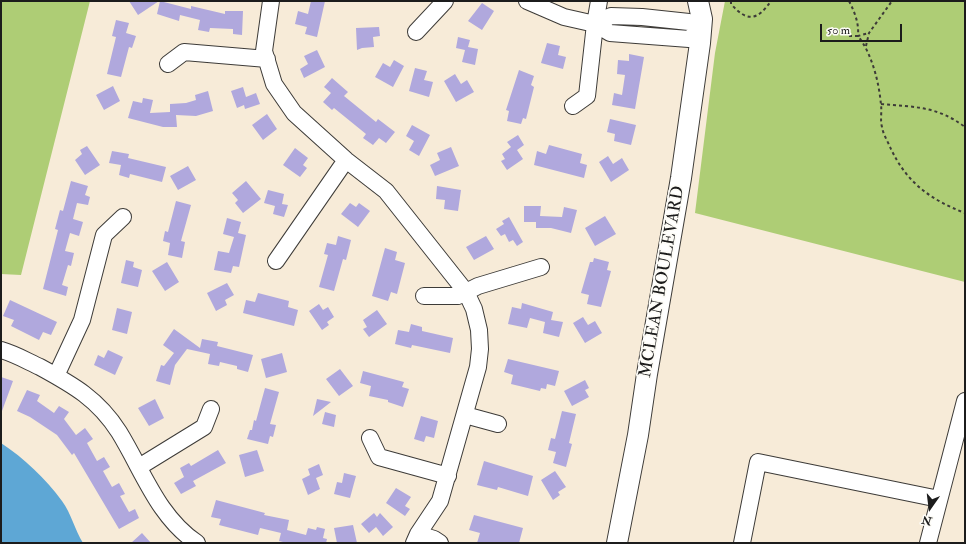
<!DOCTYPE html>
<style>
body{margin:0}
#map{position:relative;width:966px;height:544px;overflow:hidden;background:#f7ebd8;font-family:"IM FELL Double Pica",serif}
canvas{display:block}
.frame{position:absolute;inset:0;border:2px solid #1c1c1c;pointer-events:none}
.north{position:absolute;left:910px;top:488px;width:40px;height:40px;-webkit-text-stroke:3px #fdfcf7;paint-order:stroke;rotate:194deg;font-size:11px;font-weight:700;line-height:16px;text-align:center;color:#1c1c1c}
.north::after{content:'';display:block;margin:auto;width:14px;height:18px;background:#1c1c1c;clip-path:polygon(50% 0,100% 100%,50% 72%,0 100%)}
.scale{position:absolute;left:820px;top:24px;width:82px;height:18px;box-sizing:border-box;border:2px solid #1c1c1c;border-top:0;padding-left:5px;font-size:12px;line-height:14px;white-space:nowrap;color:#1c1c1c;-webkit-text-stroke:3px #fdfcf7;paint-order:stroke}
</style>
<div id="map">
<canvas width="966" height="544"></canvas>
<div class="frame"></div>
<div class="north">N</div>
<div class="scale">50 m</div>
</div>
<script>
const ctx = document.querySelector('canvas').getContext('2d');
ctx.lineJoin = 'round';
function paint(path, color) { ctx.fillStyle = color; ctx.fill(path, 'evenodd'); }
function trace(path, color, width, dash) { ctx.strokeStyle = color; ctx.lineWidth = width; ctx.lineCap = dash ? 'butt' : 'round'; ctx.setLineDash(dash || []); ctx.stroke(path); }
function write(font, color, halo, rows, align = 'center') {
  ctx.font = font + ' "IM FELL Double Pica",serif'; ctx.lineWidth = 3.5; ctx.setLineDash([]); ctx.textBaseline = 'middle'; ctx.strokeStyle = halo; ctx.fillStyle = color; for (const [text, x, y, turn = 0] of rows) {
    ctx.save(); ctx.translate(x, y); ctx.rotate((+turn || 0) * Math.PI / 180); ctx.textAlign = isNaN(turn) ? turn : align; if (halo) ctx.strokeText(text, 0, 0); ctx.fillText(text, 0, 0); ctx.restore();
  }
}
paint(new Path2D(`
 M1,1H90L21,275L1,274Z
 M725,1H965V282L695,213L715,53Z`), '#aecd75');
paint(new Path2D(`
 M1,443C24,458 46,479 62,501C71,513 75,530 83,543H1Z`), '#5ea7d5');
paint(new Path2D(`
 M129,1H159L138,15Z
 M160,1L191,9V6L225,14V11H243L242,35L233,34V29L210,28L209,32L198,30L200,20L180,15L179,21L157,14Z
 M311,1H325L317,37L305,34L307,27L295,24L298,11L308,14Z
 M482,3L494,11L482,30L468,21Z
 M116,20L129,23L126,33L136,36L132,48L129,47L121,77L107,74L116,37L112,36Z
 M379,27L380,36L373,37L374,47L362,48L357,50L356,28Z
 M458,37L470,40L468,47L478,49L475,65L462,62L465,50L456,48Z
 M547,43L560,46L558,55L566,57L563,69L541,63Z
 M317,50L325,67L304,78L300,69L308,64L304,56Z
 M629,54L644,57L635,109L612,105L614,93L622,95L625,75L617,74L618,60L629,61Z
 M394,60L404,66L393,87L375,77L383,63L390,67Z
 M415,68L427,71L424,80L433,82L429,97L409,91Z
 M519,70L534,76L531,85L534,87L526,119L523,118L521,124L507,121L509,111L506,110Z
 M455,74L461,84L467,80L474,92L456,102L444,81Z
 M332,78L348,92L344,96L376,122L378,119L395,132L386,143L379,138L373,145L363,138L366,134L334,108L332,110L323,102L331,93L324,87Z
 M113,86L120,101L104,110L96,95Z
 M243,87L246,97L256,93L260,104L245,109L244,105L237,108L231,91Z
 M208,91L213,111L196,116L176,115L177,127H163L128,118L133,101L142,103L143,98L153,100L150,113L170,112V104L186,103L196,100L195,95Z
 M267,114L277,129L263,140L252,125Z
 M610,119L636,125L631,145L614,141L615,134L607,132Z
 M412,125L430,135L419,156L409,150L414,141L406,136Z
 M518,135L524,145L517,150L523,159L507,170L501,161L505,159L502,154L511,147L507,142Z
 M549,145L582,154L580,163L587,165L584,178L534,165L537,151L546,154Z
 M87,146L100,165L85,175L75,160L82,154L80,150Z
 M451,147L459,166L435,176L430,165L440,160L437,153Z
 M295,148L308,158L303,165L307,168L300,177L283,165Z
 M112,151L129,154L128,158L166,167L162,182L130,174L129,178L119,175L121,165L109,163Z
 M608,156L613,164L622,158L629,170L611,182L599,162Z
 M188,166L196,180L178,190L170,176Z
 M71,181L88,186L85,195L90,197L88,205L77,203L73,219L83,222L79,236L70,233L65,251L74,253L71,266L68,265L62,285L68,287L66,296L43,289L58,230L55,229L60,210L63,211Z
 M246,181L261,199L243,213L235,203L238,200L232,193Z
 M437,186L461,190L458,211L444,209L445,200L436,199Z
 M268,190L284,194L282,204L288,205L284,217L273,214L275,206L264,203Z
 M176,201L191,205L181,241L185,242L182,258L168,255L170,243L163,241L165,231L168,232Z
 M350,203L356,207L359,203L370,211L358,227L341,214Z
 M524,206H541L540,216L562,217L564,207L577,210L571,233L551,228H536V222H524Z
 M605,216L616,234L595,246L585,228Z
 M509,217L523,242L517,246L513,240L509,242L505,234L501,236L496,229L504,224L502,221Z
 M227,218L241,222L238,233L246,235L239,267L233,266L231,273L214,270L218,251L229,253L234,237L223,234Z
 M338,236L351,240L346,260L343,259L334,291L319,287L328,255L324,254L327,243L336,245Z
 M486,236L494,249L474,260L466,247Z
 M385,248L397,252L395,260L405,263L397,294L391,292L388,301L372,296Z
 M594,258L609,262L607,270L611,271L601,307L587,304L589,295L581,293L590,262H593Z
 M126,260L134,262L133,267L142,270L138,287L121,283Z
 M167,262L179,282L165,291L152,271Z
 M227,283L234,295L225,300L227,305L216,311L207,293Z
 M258,293L289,301L288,307L298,310L294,326L243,313L246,300L255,302Z
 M10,300L57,322L51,335L43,332L39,340L11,326L14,320L3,316Z
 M522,303L553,312L551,320L563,322L559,337L543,333L545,322L530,318L527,328L508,324L512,307L521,309Z
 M319,304L323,310L328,307L334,317L327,322L329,325L322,330L309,311Z
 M117,308L132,312L127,334L112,330Z
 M377,310L387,324L369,337L363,329L367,327L363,320Z
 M583,317L588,325L595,321L602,333L585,343L573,323Z
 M411,324L422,327V331L453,338L450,353L412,345L411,348L395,344L398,330L409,332Z
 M174,329L200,348L202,339L218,342L217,346L253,355L248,372L237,369V366L220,362L219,366L208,364L210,354L187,349L175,365L170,385L156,381L161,365L164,366L174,353L163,345Z
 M108,350L123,357L115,375L94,365L98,355L104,358Z
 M282,353L287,372L266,378L261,359Z
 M508,359L559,371L555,386L547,384L546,389L541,388L540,391L511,384L513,375L504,372Z
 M340,369L353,386L339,396L326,379Z
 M363,371L404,382L402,387L409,389L403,407L388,402V400L369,396L371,386L360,383Z
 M1,377L13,381L2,411H1Z
 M585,380L589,388L585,390L589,397L572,406L564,391Z
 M265,388L279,392L270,424L276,425L273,437L270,436L268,444L247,439L250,430H252L254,420L256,421Z
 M27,390L40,395L37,401L54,413L59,406L69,412L64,419L76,435L85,428L93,439L87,443L97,461L104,457L110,467L103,471L112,487L119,483L125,494L120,496L129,512L135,509L139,518L119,529L74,453L72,455L57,435L30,417L17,411Z
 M155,399L164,418L149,426L138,408Z
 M317,399L331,402L313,416Z
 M562,411L576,414L569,443L572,444L566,467L553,463L556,452L548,450L551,438L555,439Z
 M325,412L336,415L334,427L322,424Z
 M421,416L438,421L434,438L426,436L424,442L414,439Z
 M218,450L226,463L193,481L196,486L181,494L174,483L184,477L180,468L189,463L191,466Z
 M257,450L264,471L245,477L239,455Z
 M484,461L533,476L528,496L498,487L497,490L477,485Z
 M319,464L323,475L316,478L320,489L308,495L302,479L310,475L308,469Z
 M555,471L566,487L558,492L560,495L553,500L541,480Z
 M344,473L356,476L350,498L334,494L337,482L342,483Z
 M396,488L411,497L405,506L410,509L405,516L386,503Z
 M216,500L265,513L264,515L289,520L287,530L306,535L308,528L316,530L317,527L325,529L323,538L327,539L326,543H287L279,541L281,533L260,528L258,535L219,525L221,519L211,517Z
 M374,513L377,517L380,513L393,527L383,536L376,527L369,533L361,524Z
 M474,515L523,528L519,543H477L480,533L469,530Z
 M353,525L357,543H337L334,528Z
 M142,533L151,543H131Z`), '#b0a8dd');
const minor = new Path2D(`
 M271,1L264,51L274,84L294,113L346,160L386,191L466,292L474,309L479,330L480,349L478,367L440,501L418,534L414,543
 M527,1L564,17L595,24L610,33L689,39L701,30L689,22L642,17L611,16L595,24
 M416,32L445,1
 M168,64L184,52L267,59
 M573,106L587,96L595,24L599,1
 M276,261L346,160
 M424,296H458L478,286L541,267
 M1,350C15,354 27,361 40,367C73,385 98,399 119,432C143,471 158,517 197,543
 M56,376L82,320L104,235L123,217
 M465,415L498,424
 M370,438L379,457L448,476
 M139,467L204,427L211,409
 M418,534L434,539L440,543
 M742,543L758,462L939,499
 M928,543L965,401`);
const major = new Path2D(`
 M617,543L638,435L647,374L681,178L700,43L702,19L698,1`);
trace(minor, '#3d3b38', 18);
trace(major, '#3d3b38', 22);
trace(new Path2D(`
 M731,1V4C747,22 757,21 771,1
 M849,1C855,13 859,23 858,36L869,33
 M849,36H858C872,54 879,82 881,105C882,112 880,120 882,127C883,134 888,142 891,149C907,183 931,200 965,213
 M866,46L869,33L892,1
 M881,104C914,107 937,106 965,127`), '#3d3b38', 2, [3, 3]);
trace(minor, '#fff', 16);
trace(major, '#fff', 20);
write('17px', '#1c1c1c', '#fdfcf7', [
 ["MCLEAN BOULEVARD",663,282,-80]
]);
</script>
